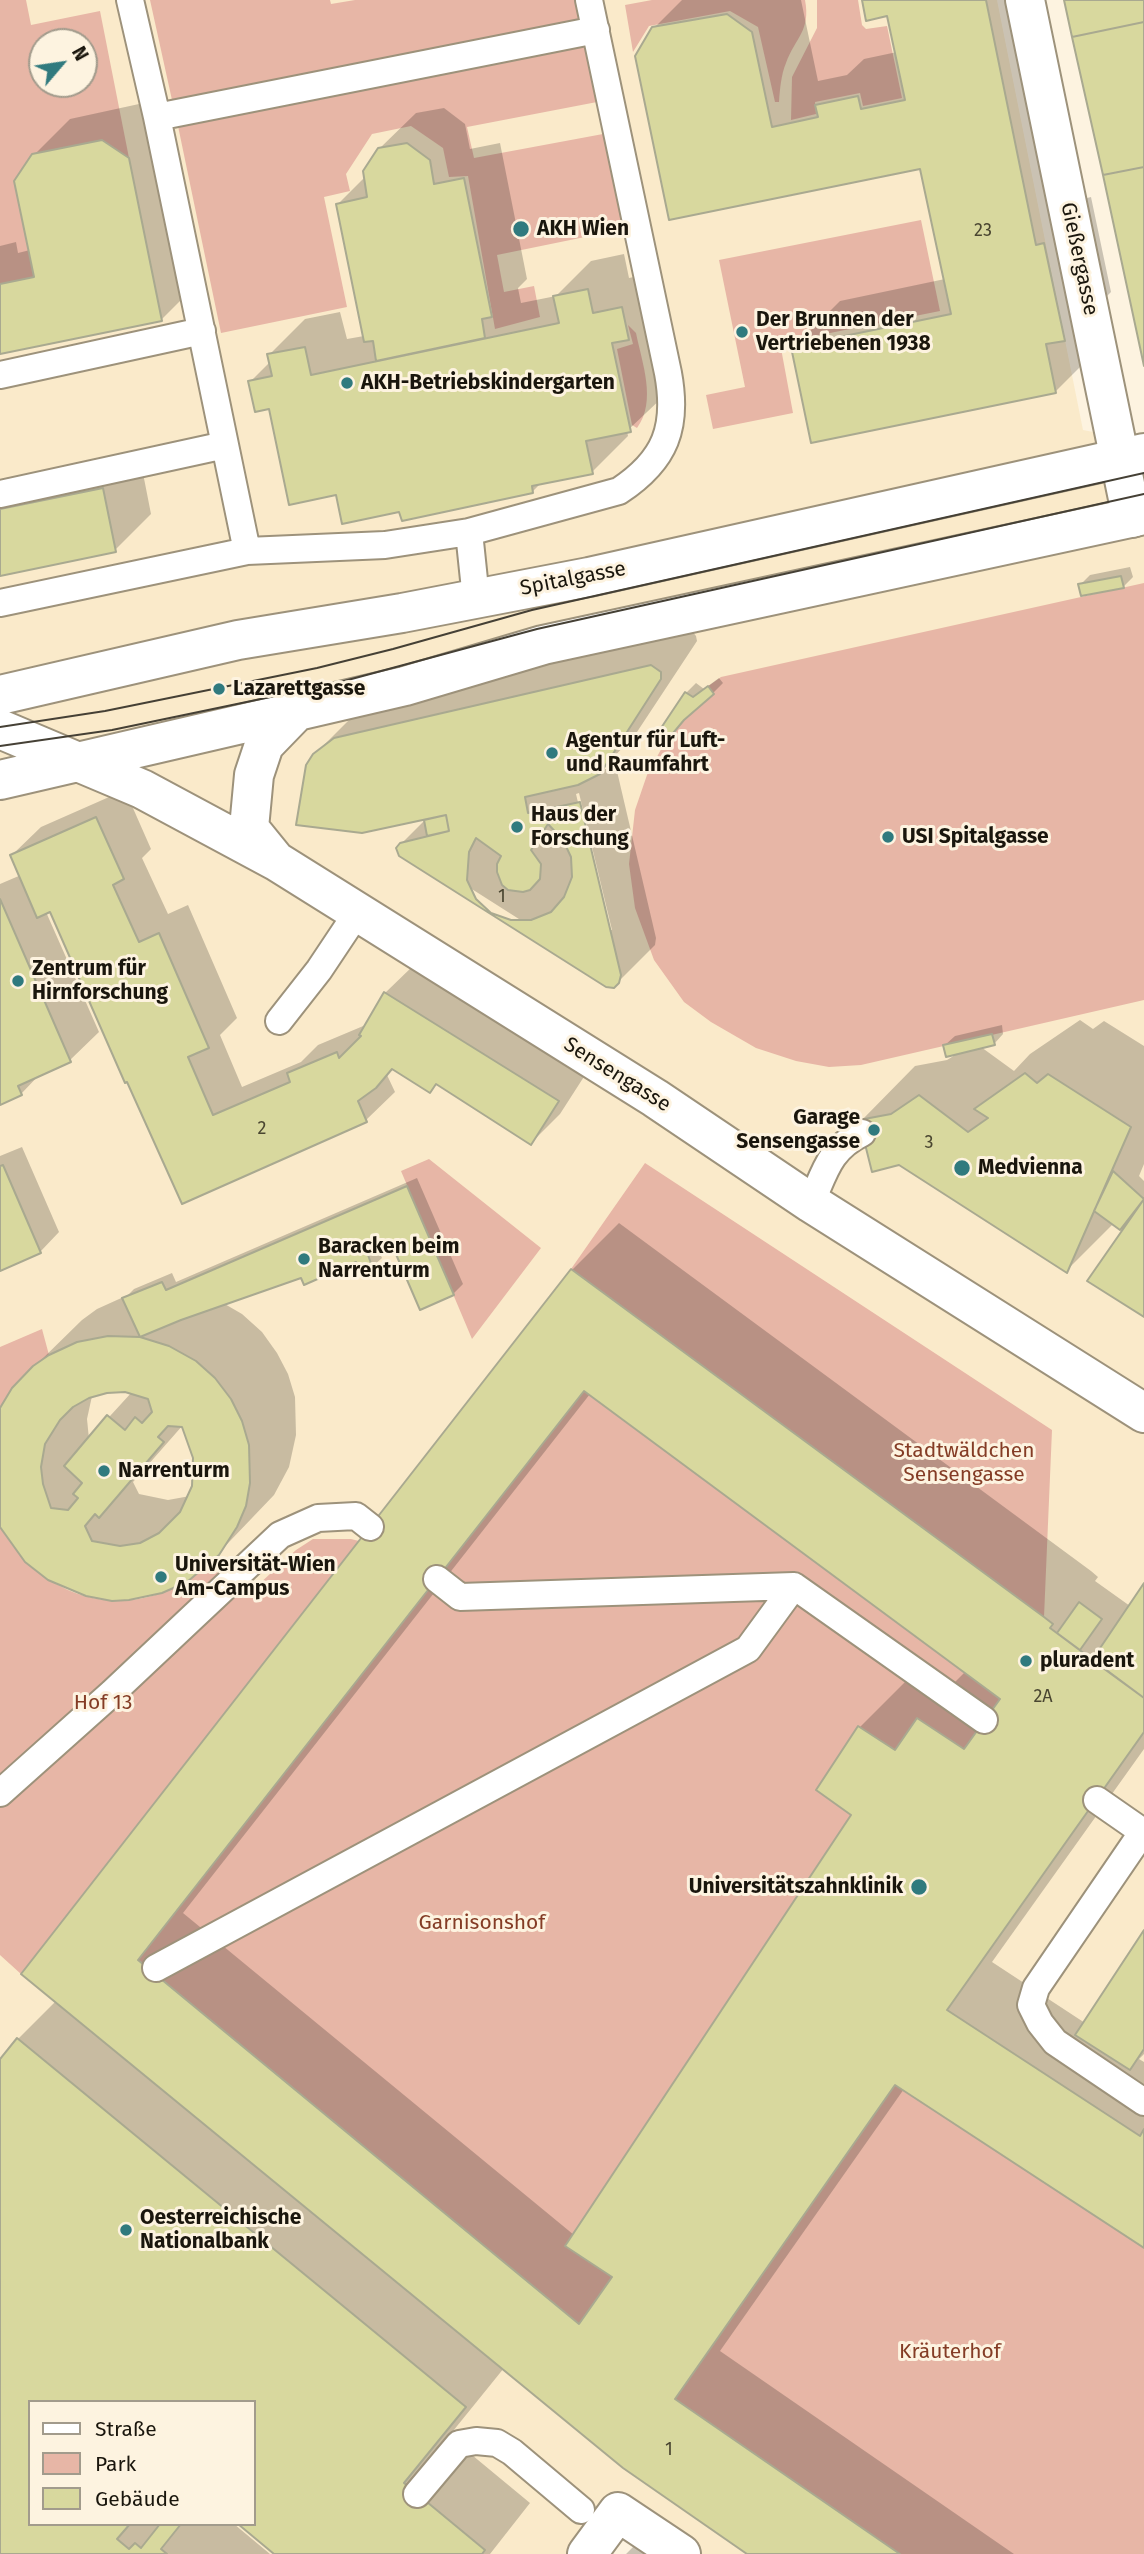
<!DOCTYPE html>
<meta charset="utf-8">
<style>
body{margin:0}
#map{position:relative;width:1144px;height:2554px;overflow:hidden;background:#fdf3e0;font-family:"Fira Sans",sans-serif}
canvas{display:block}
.legend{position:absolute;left:28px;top:2400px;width:228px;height:126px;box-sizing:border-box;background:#fdf3e0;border:2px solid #a29b8c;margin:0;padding:9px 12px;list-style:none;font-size:21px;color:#1a160d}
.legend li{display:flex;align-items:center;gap:14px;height:35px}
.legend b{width:35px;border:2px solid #a29b8c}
.north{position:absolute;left:28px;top:28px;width:70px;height:70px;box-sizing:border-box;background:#fdf3e0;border:2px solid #a29b8c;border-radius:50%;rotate:61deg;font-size:19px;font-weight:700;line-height:28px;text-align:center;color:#1a160d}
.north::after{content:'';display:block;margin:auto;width:24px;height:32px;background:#307a7e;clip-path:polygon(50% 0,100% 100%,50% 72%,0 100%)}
</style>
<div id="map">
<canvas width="1144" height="2554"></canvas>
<ul class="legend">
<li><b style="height:9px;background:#fff"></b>Straße</li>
<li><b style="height:19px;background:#e7b6a6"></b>Park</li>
<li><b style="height:19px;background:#d8d89e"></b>Gebäude</li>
</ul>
<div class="north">N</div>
</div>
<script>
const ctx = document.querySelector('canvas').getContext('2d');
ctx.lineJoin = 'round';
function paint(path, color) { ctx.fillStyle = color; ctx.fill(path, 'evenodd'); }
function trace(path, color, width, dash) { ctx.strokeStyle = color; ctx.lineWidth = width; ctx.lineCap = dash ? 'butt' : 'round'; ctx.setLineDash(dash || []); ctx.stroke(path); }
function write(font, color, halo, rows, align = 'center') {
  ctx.font = font + ' "Fira Sans",sans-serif'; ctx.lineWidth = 6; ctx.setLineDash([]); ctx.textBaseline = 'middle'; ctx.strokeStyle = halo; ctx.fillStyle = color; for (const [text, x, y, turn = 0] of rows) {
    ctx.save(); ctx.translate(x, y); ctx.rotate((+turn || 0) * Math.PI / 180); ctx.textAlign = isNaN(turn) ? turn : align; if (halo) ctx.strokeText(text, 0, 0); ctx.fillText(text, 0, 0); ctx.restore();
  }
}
paint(new Path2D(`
 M0,0H997L1083,430L1144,442V2554H681L619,2513L587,2554H0ZM42,42H84V84H42ZM30,2402H254V2524H30Z`), '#faeaca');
paint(new Path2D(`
 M0,0H26L31,25L100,11L129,158L102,140L32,154L14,181L34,277L0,284ZM42,42H84V84H42Z
 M150,0H330L331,4L355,0H576L581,24L172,100Z
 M652,0H805C811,31 795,38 786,63C781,75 780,89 779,102H775L758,27L730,11L649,26L633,52L625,5Z
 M817,0H858L862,25L866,29L887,26L902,98L863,106L860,93L815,102L816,114L791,120L792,77L817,28Z
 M586,44L597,102L467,127L474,158L603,134L624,229L497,255L504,292L534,286L540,317L495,329L468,176L449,177L443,148L411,126L372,134L346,174L350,191L324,197L347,307L221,333L178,126Z
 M921,220L940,311L780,343L793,413L713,429L706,395L745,387L719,260Z
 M628,325L636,333C642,363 657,401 637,428L632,425L617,349L633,344Z
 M1144,583V1000L861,1065L829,1067L796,1061L756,1048L711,1022L684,1002L654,960L635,908L629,864L635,810L647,775L664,744L655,737L685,692L693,697L721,677Z
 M429,1159L541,1248L472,1339L401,1171Z
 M645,1163L1052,1430L1044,1617L571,1269Z
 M42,1329L49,1355L12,1388L0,1408V1347Z
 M584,1391L1000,1699L964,1749L917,1718L895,1750L858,1726L851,1815L612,2277L579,2324L138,1960Z
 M0,1527C47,1606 137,1626 209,1565L245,1597L296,1550L313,1539H351L359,1541L21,1974L0,1955Z
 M895,2085L1144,2248V2554H900L675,2399Z`), '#e7b6a6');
paint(new Path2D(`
 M682,0H801L818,81L847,75L864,59L897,52L889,14L864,0H1042L1083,199L1091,197L1111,292L1095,308L1102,345L1055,392L793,348L840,301L945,279L921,167L670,218L654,28Z
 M139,104L165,122L198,283L162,319L0,352V246L16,242L18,253L30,250L34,155L70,119Z
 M444,108L465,124L470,149L500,143L527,279L518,288L521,303L556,296L591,261L624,254L629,278L658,272L666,394L627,431L628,436L592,472L541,483L532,492L401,510L337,493L250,382L270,362L269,355L305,319L340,312L347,339L364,336L338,204L365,177L379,149L416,113Z
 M139,453L151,514L115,550L0,574V481Z
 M1130,567L1133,577L1123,587L1080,585L1090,575Z
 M692,631L696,636L697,641L635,735L601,770L616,767L656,938L655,945L618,982L401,844L428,817L314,755L351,718L383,699ZM579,793L612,930H608L576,794Z
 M719,678L723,683L713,693L658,737L686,693L696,683L704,689Z
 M125,790L151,849L142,858L168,914L188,905L237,1018L220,1035L242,1087L301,1062L318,1045L368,1024L385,993L414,965L587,1072L560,1114L531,1143L437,1083L430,1091L394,1068L387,1075L395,1092L366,1120L183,1201L51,910L46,912L99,1032L70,1060L41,1073L21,1094L0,1099V884L21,875L12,855L41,827Z
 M1080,1020L1093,1029L1104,1021L1144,1046V1164L1139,1176L1144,1181V1315L1128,1220L1120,1228L1114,1223L1067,1270L861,1121L915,1066L947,1060L960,1052L945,1045L955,1036L1002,1025L1003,1034L994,1044L981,1047L1014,1071L1030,1054Z
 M22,1147L59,1232L40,1252L0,1269V1156Z
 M417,1178L463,1284L453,1294L392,1243L378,1249L382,1258L372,1267L362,1272L357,1260L302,1276L223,1303L242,1314L262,1332L277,1353L288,1374L295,1397L296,1435L289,1467L274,1495L208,1564L0,1524V1412L34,1367L82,1320L97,1309L128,1295L134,1289L172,1273L176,1282ZM125,1390L132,1392L89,1439L87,1419L92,1396ZM183,1425L196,1467L190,1496L168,1500L139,1494L133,1482Z
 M619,1223L1091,1571L1098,1577L1095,1581L1130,1606L1144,1586V1749L992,1962L1085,2023L1144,1933V2054L1139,2059L1144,2062V2246L904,2089L720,2351L1014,2554H750L504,2368L449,2436L530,2503L490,2554H276L254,2524V2402H30V2524H234L270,2554H0V2062L18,2039L56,2001L23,1974L572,1270ZM590,1394L965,1672L936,1701L906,1681L860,1727L854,1814L574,2235L183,1913Z
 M639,2541L676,2554H626Z`), '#0003');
const building = new Path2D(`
 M862,0H986L1036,245L1044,243L1065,341L1046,344L1056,393L811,443L791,347L951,314L920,169L669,220L635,56L652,27L727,14L752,32L772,127L818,117L815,105L858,96L861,109L905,100L887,16L866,21Z
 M1064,0H1144V22L1072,37Z
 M1144,22V167L1103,175L1072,37Z
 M102,140L129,158L162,321L0,354V284L34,277L14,181L32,154Z
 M407,143L430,160L434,184L464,178L492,317L482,319L485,338L376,361L373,341L364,342L336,204L367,197L363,171L378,148Z
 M1144,167V366L1103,175Z
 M588,289L593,313L622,307L629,340L612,343L631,432L586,441L593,474L532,486L533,493L402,521L399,512L342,524L336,495L289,505L269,409L255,412L248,381L272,376L267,354L305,347L311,375L559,323L553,296Z
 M103,488L116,552L0,576V509Z
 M1121,576L1124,588L1081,596L1078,584Z
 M651,665L661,672V679L600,774L578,785L525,797L528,813L580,802L621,975L619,983L614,988L606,987L399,856L396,848L400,843L449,831L446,815L362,833L296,825L306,765L313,754L334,738Z
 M708,686L714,694L684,720L664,744L655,737L685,692L693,697Z
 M446,815L449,831L427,836L424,820Z
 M96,817L124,879L113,885L139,942L159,933L209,1048L188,1057L213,1115L290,1082L287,1073L337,1052L339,1058L361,1036L359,1035L384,992L559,1101L531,1145L436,1084L430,1093L392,1069L376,1088L358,1101L367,1122L182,1204L127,1082L125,1083L50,912L37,918L10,855Z
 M548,824L563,840L571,857L572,877L564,897L551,912L531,920H511L491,913L476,899L467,880L469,852L476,838L501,856L497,864V872L502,885L508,890L523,892L530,890L540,879L541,864L531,850Z
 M0,899L71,1062L18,1086L22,1095L0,1105Z
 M992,1034L995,1045L946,1057L943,1045Z
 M1025,1073L1037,1083L1048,1074L1131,1127L1067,1273L899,1165L872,1172L859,1120L891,1114L919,1095L968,1132L988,1118L974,1109Z
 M3,1165L41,1253L0,1271V1166Z
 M1113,1171L1144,1199L1120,1230L1094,1211Z
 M407,1186L454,1295L420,1310L392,1245L368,1255L373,1269L361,1274L356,1262L304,1285L301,1278L181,1320L140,1337L122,1298L162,1282L166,1290Z
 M1144,1199V1198V1317L1087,1281Z
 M571,1269L1044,1617L1053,1624L1050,1628L1144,1698V1732L947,2010L1140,2136L1144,2129V2248L895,2085L675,2399L900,2554H747L623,2468L21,1974ZM584,1391L1000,1699L964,1749L917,1718L895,1750L858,1726L816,1790L851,1815L565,2246L612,2277L579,2324L138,1960Z
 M108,1336L140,1337L169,1346L196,1361L215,1378L231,1399L242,1421L249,1445L250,1483L246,1506L237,1527L219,1555L187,1582L162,1593L129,1600L112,1601L86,1596L48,1580L25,1562L0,1527V1408L12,1388L33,1366L49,1355L77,1342ZM125,1392L148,1399L152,1412L142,1423L135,1417L125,1430L107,1415L64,1466L82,1483L73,1494L78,1498L68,1510L51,1508L43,1484L41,1467L45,1444L60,1420L73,1407L89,1398L107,1393ZM168,1426L182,1427L193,1458L192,1486L180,1512L159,1533L140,1543L120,1546L92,1541L85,1526L95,1514L99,1518L164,1442L158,1437Z
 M1144,1583V1698L1092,1660Z
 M1079,1602L1102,1619L1080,1650L1057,1633Z
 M1144,1930V2049L1130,2070L1075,2035Z
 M17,2038L466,2407L404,2483L485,2550L482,2554H274L238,2524H254V2402H30V2524H130L117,2539L129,2549L135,2543L141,2548L160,2524H181L161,2549L167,2554H0V2059Z`);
paint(building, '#d8d89e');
trace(building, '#a9a990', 2);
const lane = new Path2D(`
 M130,0L157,117L247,551
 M157,117L596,30
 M0,375L202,331
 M0,494L225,445
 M476,599L469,532L619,491C666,460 678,427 668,373L589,0
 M0,603L247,551L385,545L469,532
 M279,1021L319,970L357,913
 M811,1203C825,1172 829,1149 862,1133
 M437,1579L460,1597L794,1586L984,1720
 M0,1793L112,1693L280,1535L318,1518L356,1516L370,1527
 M1097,1800L1143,1832
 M1144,1830L1036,1988L1031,2005L1040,2023L1055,2042L1144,2102
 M156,1968L748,1649L794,1586
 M417,2494L459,2444L476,2441L497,2443L512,2452L581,2510`);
const street = new Path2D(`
 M1025,0L1132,518
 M587,2554L618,2512L681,2554`);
const secondary = new Path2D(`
 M0,695L238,640L402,613L589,577L1144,453
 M0,729L142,789L276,861L655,1098L811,1203L1144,1413
 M0,780L405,686L543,645L1144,515
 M275,860L249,828L254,775L264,745L296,712`);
trace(lane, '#9d927b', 30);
trace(street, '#9d927b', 42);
trace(secondary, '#9d927b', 42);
trace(lane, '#fff', 26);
trace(street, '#fff', 38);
trace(secondary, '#fff', 38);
trace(new Path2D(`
 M0,727L105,711L317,668L393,649L532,610L1144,473
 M0,746L112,730L333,684L537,629L1144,494`), '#454035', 2);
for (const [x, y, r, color] of [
 [521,229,9,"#307a7e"],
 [742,332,7,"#307a7e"],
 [347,383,7,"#307a7e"],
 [219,689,7,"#307a7e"],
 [552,753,7,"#307a7e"],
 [517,827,7,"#307a7e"],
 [888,837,7,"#307a7e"],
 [18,981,7,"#307a7e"],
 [874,1130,7,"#307a7e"],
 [962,1168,9,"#307a7e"],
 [304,1259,7,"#307a7e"],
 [104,1471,7,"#307a7e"],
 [161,1577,7,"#307a7e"],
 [1026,1661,7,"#307a7e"],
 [919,1887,9,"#307a7e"],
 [126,2230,7,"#307a7e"]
]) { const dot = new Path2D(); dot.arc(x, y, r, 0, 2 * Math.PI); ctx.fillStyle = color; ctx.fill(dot); trace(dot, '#fdf3e0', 2.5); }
write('18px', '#4a4631', null, [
 ["23",983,231],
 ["1",502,897],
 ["2",262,1129],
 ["3",929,1143],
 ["2A",1043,1697],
 ["1",669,2450]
]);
write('bold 21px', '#1a160d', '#fdf3e0', [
 ["AKH Wien",537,229],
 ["Der Brunnen der",756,320],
 ["Vertriebenen 1938",756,344],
 ["AKH-Betriebskindergarten",361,383],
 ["Lazarettgasse",233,689],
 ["Agentur für Luft-",566,741],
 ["und Raumfahrt",566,765],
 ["Haus der",531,815],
 ["Forschung",531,839],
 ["USI Spitalgasse",902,837],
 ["Zentrum für",32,969],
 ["Hirnforschung",32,993],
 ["Garage",860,1118,"right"],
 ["Sensengasse",860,1142,"right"],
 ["Medvienna",978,1168],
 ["Baracken beim",318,1247],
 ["Narrenturm",318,1271],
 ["Narrenturm",118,1471],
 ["Universität-Wien",175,1565],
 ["Am-Campus",175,1589],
 ["pluradent",1040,1661],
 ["Universitätszahnklinik",903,1887,"right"],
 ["Oesterreichische",140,2218],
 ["Nationalbank",140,2242]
], 'left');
write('21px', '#1a160d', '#fdf3e0', [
 ["Gießergasse",1079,259,78],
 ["Spitalgasse",573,579,-11],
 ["Sensengasse",617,1075,32]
]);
write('21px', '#843c25', '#fdf3e0', [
 ["Stadtwäldchen",964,1451],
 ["Sensengasse",964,1475],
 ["Hof 13",103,1703],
 ["Garnisonshof",482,1923],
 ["Kräuterhof",950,2352]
]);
</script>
